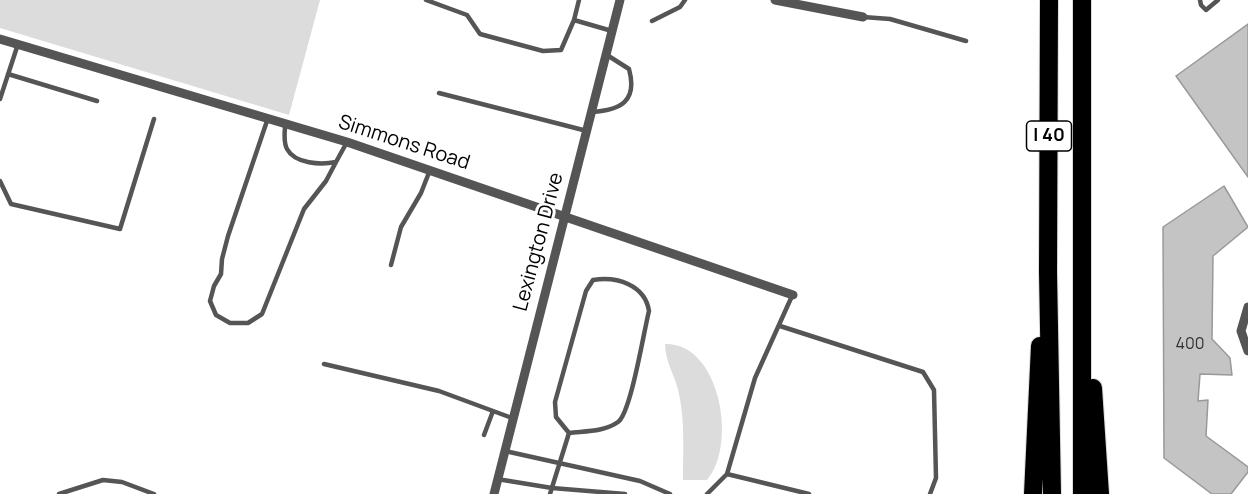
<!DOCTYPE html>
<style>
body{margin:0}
canvas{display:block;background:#fff}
</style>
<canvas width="1248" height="494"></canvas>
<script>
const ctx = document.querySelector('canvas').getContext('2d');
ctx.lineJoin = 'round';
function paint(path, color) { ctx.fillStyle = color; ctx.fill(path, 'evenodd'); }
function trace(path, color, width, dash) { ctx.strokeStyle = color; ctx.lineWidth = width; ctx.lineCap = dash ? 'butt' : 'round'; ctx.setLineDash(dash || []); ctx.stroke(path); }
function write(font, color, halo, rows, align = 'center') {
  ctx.font = font + ' Manrope,sans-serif'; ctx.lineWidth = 6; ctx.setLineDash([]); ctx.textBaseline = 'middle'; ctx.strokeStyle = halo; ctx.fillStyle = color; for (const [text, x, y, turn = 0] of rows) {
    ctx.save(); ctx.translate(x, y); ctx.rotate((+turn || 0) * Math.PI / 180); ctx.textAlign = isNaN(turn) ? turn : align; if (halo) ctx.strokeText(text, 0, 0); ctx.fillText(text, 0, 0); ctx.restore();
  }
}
paint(new Path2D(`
 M0,0H320L289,115L0,28Z
 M665,344C720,342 738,445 707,480H683C683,451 685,422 679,394C676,377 665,362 665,344Z`), '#dcdcdc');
const building = new Path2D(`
 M1248,24V177L1176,76Z
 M1224,186L1248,227L1213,256L1212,339L1230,358L1232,375L1200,374L1198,401L1208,400L1206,436L1248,467V472L1231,494H1212L1164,458L1163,227Z`);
paint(building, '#c4c4c4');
trace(building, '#999', 1.5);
const motorway = new Path2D(`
 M1049,0L1048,272L1052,494
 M1093,388L1100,494
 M1033,494L1040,346
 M1082,494V0`);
trace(motorway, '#dbdbdb', 20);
trace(new Path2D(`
 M426,0L467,15L480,34L543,51L561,50L574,20
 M579,0L574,20L612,31
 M1200,0L1201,5L1206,10L1218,0
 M863,17L890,19L966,41
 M652,21L680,7L685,0
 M8,74L97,101
 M439,93L587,131
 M0,99L18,44
 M592,112C620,110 638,102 629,69L607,55
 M268,118L228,236L222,259L221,274L214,286L210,301L216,315L230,323H248L262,314L304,209L326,181L336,162
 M285,125C285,132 283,142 287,149C295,164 321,165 336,162L347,142
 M0,181L11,204L120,229L154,119
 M391,265L401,227L421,193L430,170
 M780,326L923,372L934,390L936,478L930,494
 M324,364L439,391L512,418
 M484,435L493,411
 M505,451L640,481L670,494
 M727,474L809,494
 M497,479L552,488L625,494
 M59,494L103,480L122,482L154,494
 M550,494L569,433C585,431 604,432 618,422C631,413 644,330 649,311C645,285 617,276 593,280L586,291L555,402L556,417L569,433
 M707,494L727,474L755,378L792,296`), '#555', 4.5);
trace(new Path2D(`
 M775,0L863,17
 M0,39L347,142L793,295
 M1248,307L1241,331L1248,351
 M494,494L620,0`), '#555', 9);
trace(motorway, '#000', 18);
write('16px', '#313131', null, [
 ["400",1190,345]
]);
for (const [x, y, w] of [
 [1049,136,45]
]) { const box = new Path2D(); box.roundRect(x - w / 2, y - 15, w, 30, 4.5); ctx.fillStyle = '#fff'; ctx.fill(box); trace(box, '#000', 1.5); }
write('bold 18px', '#000', null, [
 ["I 40",1049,136]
]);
write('20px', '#000', '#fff', [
 ["Simmons Road",404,143,18],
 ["Lexington Drive",539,242,-75]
]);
</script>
